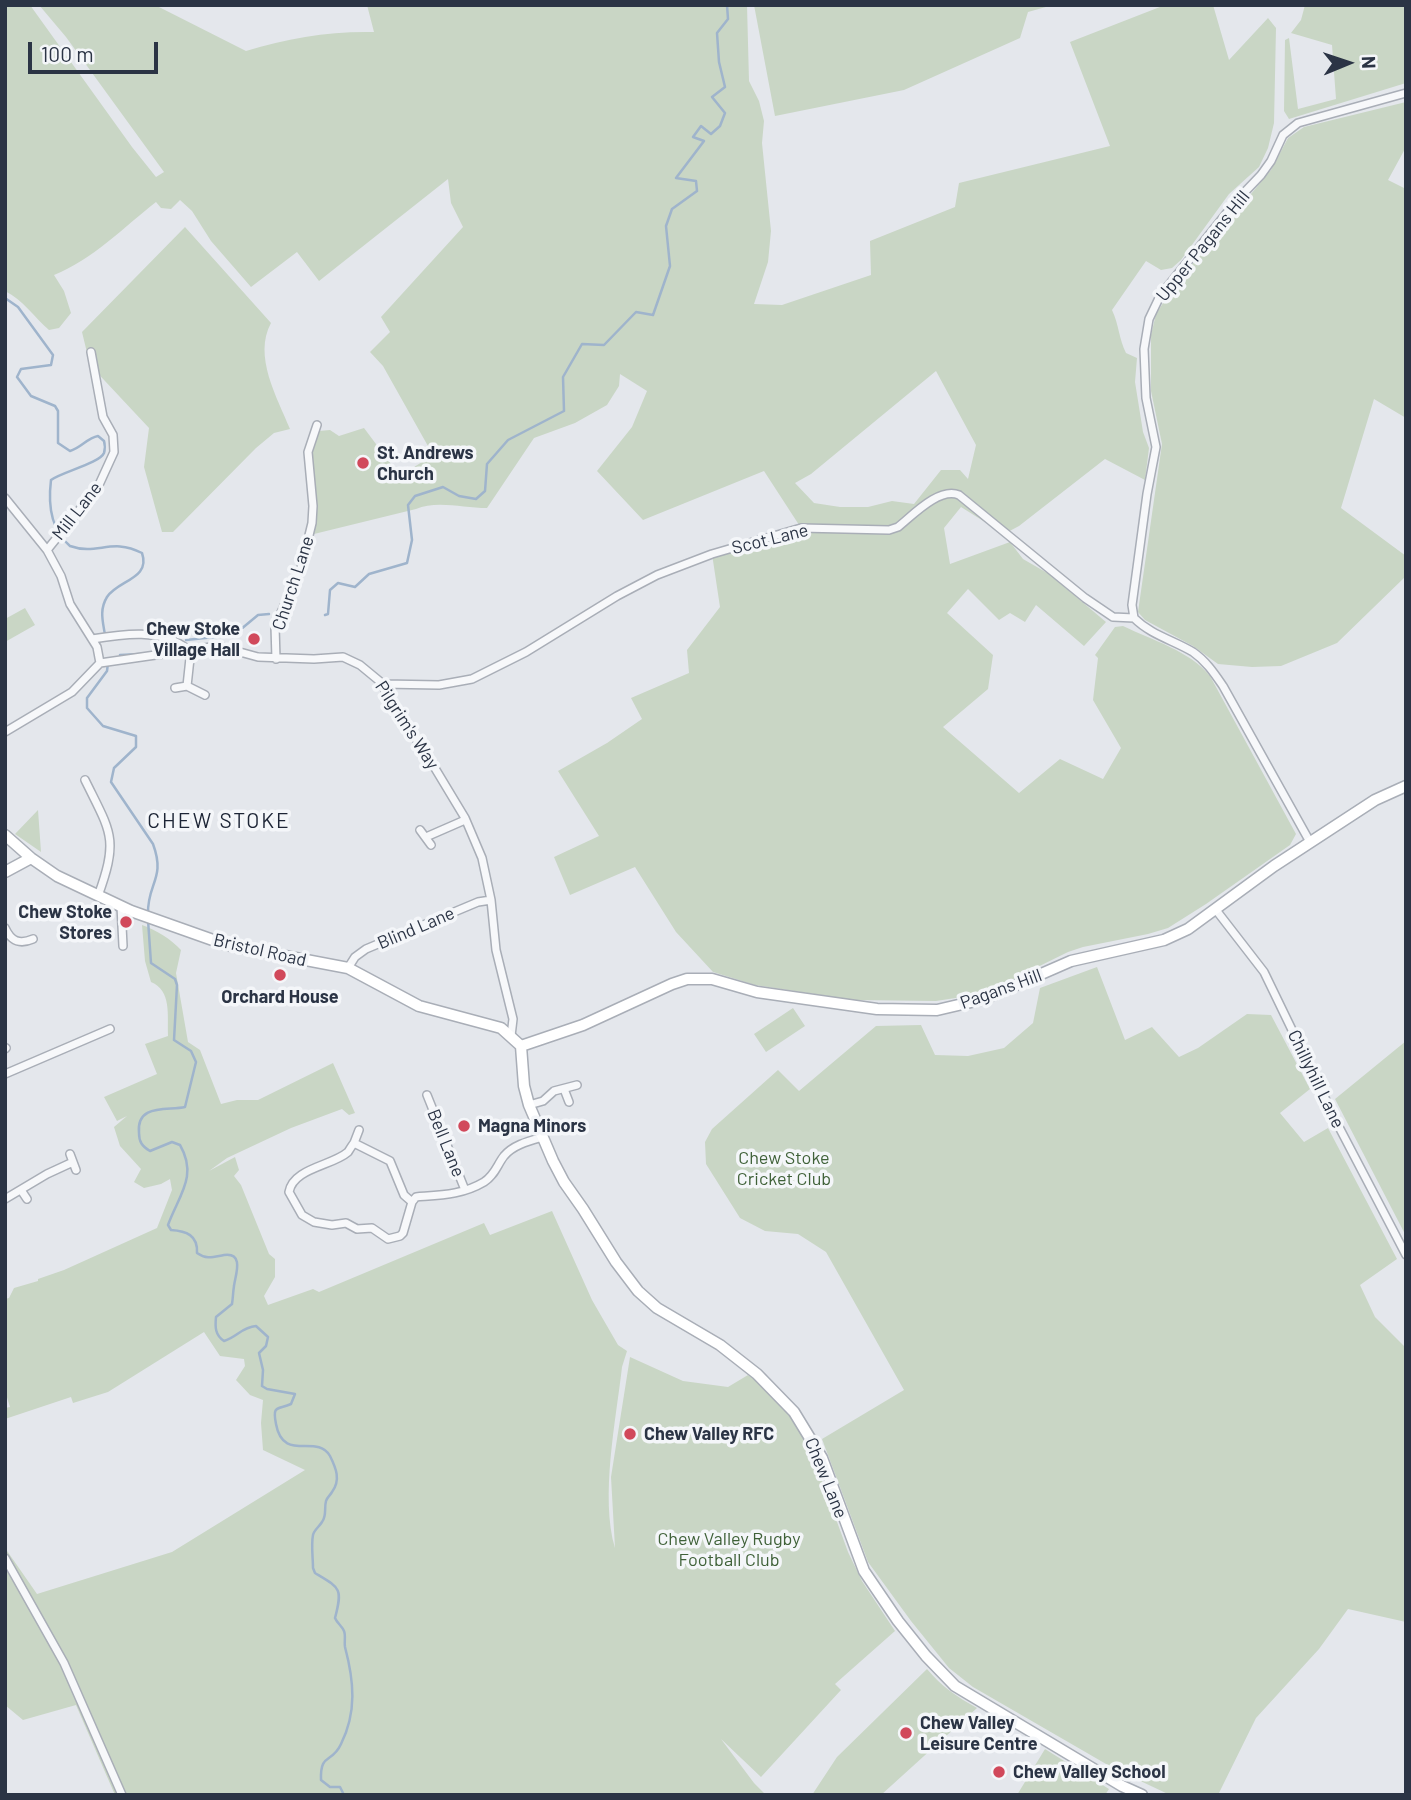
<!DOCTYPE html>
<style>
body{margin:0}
#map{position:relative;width:1411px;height:1800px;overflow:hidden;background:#e4e7ec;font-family:Barlow,sans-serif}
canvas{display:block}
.frame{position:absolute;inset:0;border:7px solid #2b3445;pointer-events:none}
.north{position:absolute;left:1313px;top:28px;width:70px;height:70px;-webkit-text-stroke:5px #f4f6f9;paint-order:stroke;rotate:88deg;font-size:19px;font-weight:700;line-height:28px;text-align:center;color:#2b3445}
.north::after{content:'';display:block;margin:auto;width:24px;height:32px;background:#2b3445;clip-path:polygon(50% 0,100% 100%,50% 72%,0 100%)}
.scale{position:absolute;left:28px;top:42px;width:130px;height:32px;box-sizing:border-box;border:4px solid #2b3445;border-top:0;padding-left:9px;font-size:21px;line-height:24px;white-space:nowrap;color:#2b3445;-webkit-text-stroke:5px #f4f6f9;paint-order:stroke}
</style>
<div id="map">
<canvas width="1411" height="1800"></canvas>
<div class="frame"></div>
<div class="north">N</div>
<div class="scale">100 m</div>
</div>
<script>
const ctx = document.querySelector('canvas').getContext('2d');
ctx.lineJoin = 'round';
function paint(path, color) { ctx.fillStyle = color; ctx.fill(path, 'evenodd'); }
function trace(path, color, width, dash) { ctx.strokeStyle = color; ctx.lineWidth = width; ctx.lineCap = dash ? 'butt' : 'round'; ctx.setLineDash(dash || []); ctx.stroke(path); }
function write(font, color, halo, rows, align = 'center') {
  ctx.font = font + ' Barlow,sans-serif'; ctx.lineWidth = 7; ctx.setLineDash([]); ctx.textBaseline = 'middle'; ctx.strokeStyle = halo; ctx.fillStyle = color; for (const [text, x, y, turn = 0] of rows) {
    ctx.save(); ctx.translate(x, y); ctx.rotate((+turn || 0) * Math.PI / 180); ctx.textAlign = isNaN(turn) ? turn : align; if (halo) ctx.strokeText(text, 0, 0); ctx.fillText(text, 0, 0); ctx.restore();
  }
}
paint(new Path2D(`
 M5,5H30L132,147L156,177L164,172L66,37L39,5H155L246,51C288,38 330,31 374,32L367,5H747L749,81L759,101L764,121L762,143L771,231L768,262L754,304L782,305L871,275L870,241L955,207L959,183L1110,146L1070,42L1165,5H1213L1229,60L1268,18L1276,28L1274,123L1268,148L1259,167L1229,194L1181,260L1172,268L1161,270L1146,261L1112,310C1119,325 1119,339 1126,353L1137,358L1135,382L1143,432L1149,448L1145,480L1105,459L1019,526L1004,534L961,507L944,528L950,564L1010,542L1023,559L1049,574L1106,622L1084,646L1036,605L1025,622L1010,613L999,620L968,589L947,613L993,655L988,689L943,727L1019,793L1060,759L1103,779L1121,748L1093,700L1098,658L1095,655L1115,627L1123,626C1152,640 1190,651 1210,676L1296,834L1290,845L1206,904L1168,928L1148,934L1083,947L1068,952L1001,985L962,997L936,1001L854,1000L755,985L713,972L676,932L635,867L570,895L554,857L599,836L558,771L607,743L642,719L631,698L689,673L687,650L720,607L712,554L801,528L764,471L643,520L597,471L632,427L647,391L620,374L619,386L607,405L575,423L534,438L487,508C464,508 436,500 416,509L314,534L317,506L311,455L319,431L330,430L339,436L364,428L400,476L433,455L383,366L370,352L390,332L381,317L463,227L451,203L448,179L319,281L297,252L251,287L211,241L192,211L180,200L171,209L161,208L156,202C124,227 92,260 54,275L64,291L71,313L59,328L49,330C34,317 23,300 5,291ZM936,371L976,445L968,479L960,470H941L914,504L892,501L868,507H840L814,503L795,483L811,474Z
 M754,5H1053L1028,12L1020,38L904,90L775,116Z
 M1305,5H1406V83L1289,119L1284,111L1285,40L1289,38L1298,109L1336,99L1332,45L1291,33L1301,20Z
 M1406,102V147L1388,180L1406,189V418L1374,399L1341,508L1406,556V576L1337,643L1281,666L1252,667L1218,664L1193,646L1145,620L1138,612L1162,444L1151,391V335L1156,314L1174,286L1271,170L1288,138L1304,127Z
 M185,227L271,323C253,356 277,397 290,429L274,433L256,448L173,532H162L144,467L149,428L90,365L82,332Z
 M25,608L35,625L5,642V619Z
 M38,810L41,852L15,834Z
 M142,925C156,930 171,939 181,950L176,973L188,1042L200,1050L221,1104L237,1100H258L333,1063L355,1113L349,1115L342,1109L291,1128L227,1158L209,1171L235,1157L239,1170L234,1176L241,1185L269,1254L275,1259V1277L264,1296L268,1305L313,1289L319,1292L484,1223L490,1235L552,1211L592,1300L618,1345L627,1351L622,1367C616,1420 600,1497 615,1548L611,1477L630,1357L683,1381L728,1387L748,1375L775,1392L796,1424L813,1456L848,1552L862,1581L895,1631L835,1684L841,1690L761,1777L721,1739L754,1783L766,1795H115L76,1705L23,1720L5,1705V1548L37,1594L172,1552L305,1470L263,1450L261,1423L263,1400L250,1395L236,1380L245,1366L244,1359L220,1356L204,1332L108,1392L73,1403L71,1397L5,1419V1408L10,1407L5,1391V1299L9,1298L14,1288L38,1281V1279L64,1270L157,1228L172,1190L170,1179L161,1184L144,1188L134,1182L141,1169L120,1146L114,1127L127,1116L117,1121L104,1097L157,1074L145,1044L168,1036C167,1015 172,991 151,982L145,961Z
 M1097,967L1125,1040L1152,1027L1179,1057L1198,1048L1247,1014L1271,1015L1310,1089L1280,1113L1304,1142L1328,1128L1397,1259L1360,1285L1375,1317L1406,1348V1622L1348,1609L1319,1649L1256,1718L1218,1795H1170L1113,1768L973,1687L949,1668L911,1621L868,1562L822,1439L904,1390L826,1252L798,1234L765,1231L740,1218L706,1164L705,1142L712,1129L778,1070L799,1091L876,1026L921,1025L935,1055L968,1056L1004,1048L1033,1023L1040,988Z
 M793,1008L805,1026L766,1052L754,1034Z
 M1406,1041V1236L1335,1099Z
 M927,1669C941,1686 957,1697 977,1708L881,1795H812L837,1757Z
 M1045,1749L1109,1789L1105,1795H1017Z`), '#c9d6c5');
trace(new Path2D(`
 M5,298L18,307L53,355L51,365L21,369L17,377L31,396L55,406L58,411V443L70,451C81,448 87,438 98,436L104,441C105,444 105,450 104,453C100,463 62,472 51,480C48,504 51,530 70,546C98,556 111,537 142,553C151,579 118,580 107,597C99,610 103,622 105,635
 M325,615L328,614L330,590L338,583L355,587L369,574L407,563L412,540L408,505L415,496L443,487L459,496L476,499L485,491L487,464L508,440L564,411L563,377L582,344L604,345L636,312L653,315L670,266L666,226L672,209L697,191L696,181L676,178L704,141L693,137L701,126L711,134L720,126L725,113L712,97L725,87L719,62L717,33L728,19L727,5
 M186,640L234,635L258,615L269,614
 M120,655L141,654
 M108,663L107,671L87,698V708L103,726L136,736V747L114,768L111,782L153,844C166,879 147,883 148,914
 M148,920L151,963L175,979L177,985L174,1040L191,1051L196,1062L185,1107C168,1111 136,1103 139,1133C139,1142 142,1146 150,1151L172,1142L180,1145C198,1176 179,1195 168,1225L171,1230C186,1231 198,1235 197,1253C207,1260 213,1257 224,1255C245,1252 235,1276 234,1286C233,1292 233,1298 232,1304L216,1317C215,1327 215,1335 224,1341C237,1337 242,1327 256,1326L268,1337L266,1346L259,1353L263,1370L262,1386L267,1389L295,1394L291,1404C278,1410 272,1404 276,1424C283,1463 317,1433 330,1456C336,1468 341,1480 332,1492C329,1497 328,1496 326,1501C324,1508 327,1516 322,1522C319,1527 314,1530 313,1535C311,1545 313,1558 313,1568L315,1573C340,1588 343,1588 335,1618C337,1623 342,1626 344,1631C346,1636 344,1642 345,1647C354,1681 357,1712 341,1744C332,1764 320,1752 321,1780L330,1787H340L344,1795`), '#9fb4cc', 2.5);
const street = new Path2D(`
 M5,498L47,550L61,576L70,604L97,647L100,663
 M47,550L98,487L114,452L113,435L103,417L91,352
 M1134,618L1132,605L1147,494L1156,447L1146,398L1144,349L1149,319L1160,296L1238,199L1261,175L1271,161L1283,135L1298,123L1406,93
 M1134,618C1151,635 1173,640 1193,652C1206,661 1214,673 1223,686L1310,842
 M92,639C123,634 161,628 187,649
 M276,659L275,626L301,568L312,523L313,506L308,452L317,425
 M383,684L439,685L472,679L526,652L617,596L657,575L712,554L801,528L889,530L898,527C913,515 939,487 959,495L1085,598L1113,617L1134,618
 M187,686L191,649
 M175,688L187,686L205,695
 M5,732L72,692L100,663L218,646L258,657L314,659L343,657L360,665L383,684L387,697L427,755L465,818L482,858L491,900L496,950L513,1019L511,1036
 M85,780C111,833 119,838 98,896
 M420,830L431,845
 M426,837L465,820
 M121,906L123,946
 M1216,910L1264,972L1339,1127L1406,1255
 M5,928C11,941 19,945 33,939
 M348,968L355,957L366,949L478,902L491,900
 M5,1049L6,1048
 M5,1074L110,1029
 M564,1089L569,1102
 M427,1095L465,1190
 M529,1105L543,1101L554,1091L577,1085
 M359,1130L354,1143L390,1161L404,1195L412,1202
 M354,1143C353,1144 348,1152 348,1152C332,1166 293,1168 289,1192L302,1215L314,1222L332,1225L346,1223L357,1229L372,1228L388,1239L400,1236L403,1233L412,1202L416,1197C441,1195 462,1195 484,1182C495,1175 497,1165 504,1156C513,1145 529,1141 543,1137
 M70,1154L76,1170
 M21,1190L27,1199
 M5,1199L47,1174L73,1162
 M5,1558L64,1663L122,1795`);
const secondary = new Path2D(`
 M5,835L31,858L57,876L131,911L227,945L348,968L419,1006L501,1028L521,1046
 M5,872L31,858
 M521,1046L524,1086L529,1105L553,1161L564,1182L583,1209L616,1262L638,1291L657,1308L720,1345L757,1374L794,1412L822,1458L864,1571L898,1621L926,1656L955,1686L1122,1786L1142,1795
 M521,1046L583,1025L672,984L687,979H712L757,992L877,1009L937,1010L984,999L1071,961L1164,940L1188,929L1274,866L1352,815L1375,800L1406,786`);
trace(street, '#a9aeb7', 10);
trace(secondary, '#a9aeb7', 13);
trace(street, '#f7f8fa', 7);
trace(secondary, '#fff', 10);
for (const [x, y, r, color] of [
 [363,463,7,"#d1495b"],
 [254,639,7,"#d1495b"],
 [126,922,7,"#d1495b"],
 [280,975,7,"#d1495b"],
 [464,1126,7,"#d1495b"],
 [630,1434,7,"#d1495b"],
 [906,1733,7,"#d1495b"],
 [999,1772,7,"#d1495b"]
]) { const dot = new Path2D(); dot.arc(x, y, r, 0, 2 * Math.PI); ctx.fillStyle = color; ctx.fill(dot); trace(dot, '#f4f6f9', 2.5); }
write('18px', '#2b3445', '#f4f6f9', [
 ["Upper Pagans Hill",1203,246,-51],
 ["Mill Lane",77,511,-52],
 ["Scot Lane",770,539,-14],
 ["Church Lane",293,583,-72],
 ["Pilgrim's Way",407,725,57],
 ["Blind Lane",416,928,-23],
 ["Bristol Road",260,950,13],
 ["Pagans Hill",1001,989,-20],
 ["Chillyhill Lane",1316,1079,64],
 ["Bell Lane",446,1143,68],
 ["Chew Lane",826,1478,68]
]);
write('bold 18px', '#2b3445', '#f4f6f9', [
 ["St. Andrews",377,453],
 ["Church",377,474],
 ["Chew Stoke",240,629,"right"],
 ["Village Hall",240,650,"right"],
 ["Chew Stoke",112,912,"right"],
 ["Stores",112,933,"right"],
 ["Orchard House",280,997,"center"],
 ["Magna Minors",478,1126],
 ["Chew Valley RFC",644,1434],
 ["Chew Valley",920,1723],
 ["Leisure Centre",920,1744],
 ["Chew Valley School",1013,1772]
], 'left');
write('18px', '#3f6138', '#f4f6f9', [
 ["Chew Stoke",784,1158],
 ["Cricket Club",784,1179],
 ["Chew Valley Rugby",729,1539],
 ["Football Club",729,1560]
]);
ctx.letterSpacing = '2px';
write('21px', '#1d2536', '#f4f6f9', [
 ["CHEW STOKE",219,821]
]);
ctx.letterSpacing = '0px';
</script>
